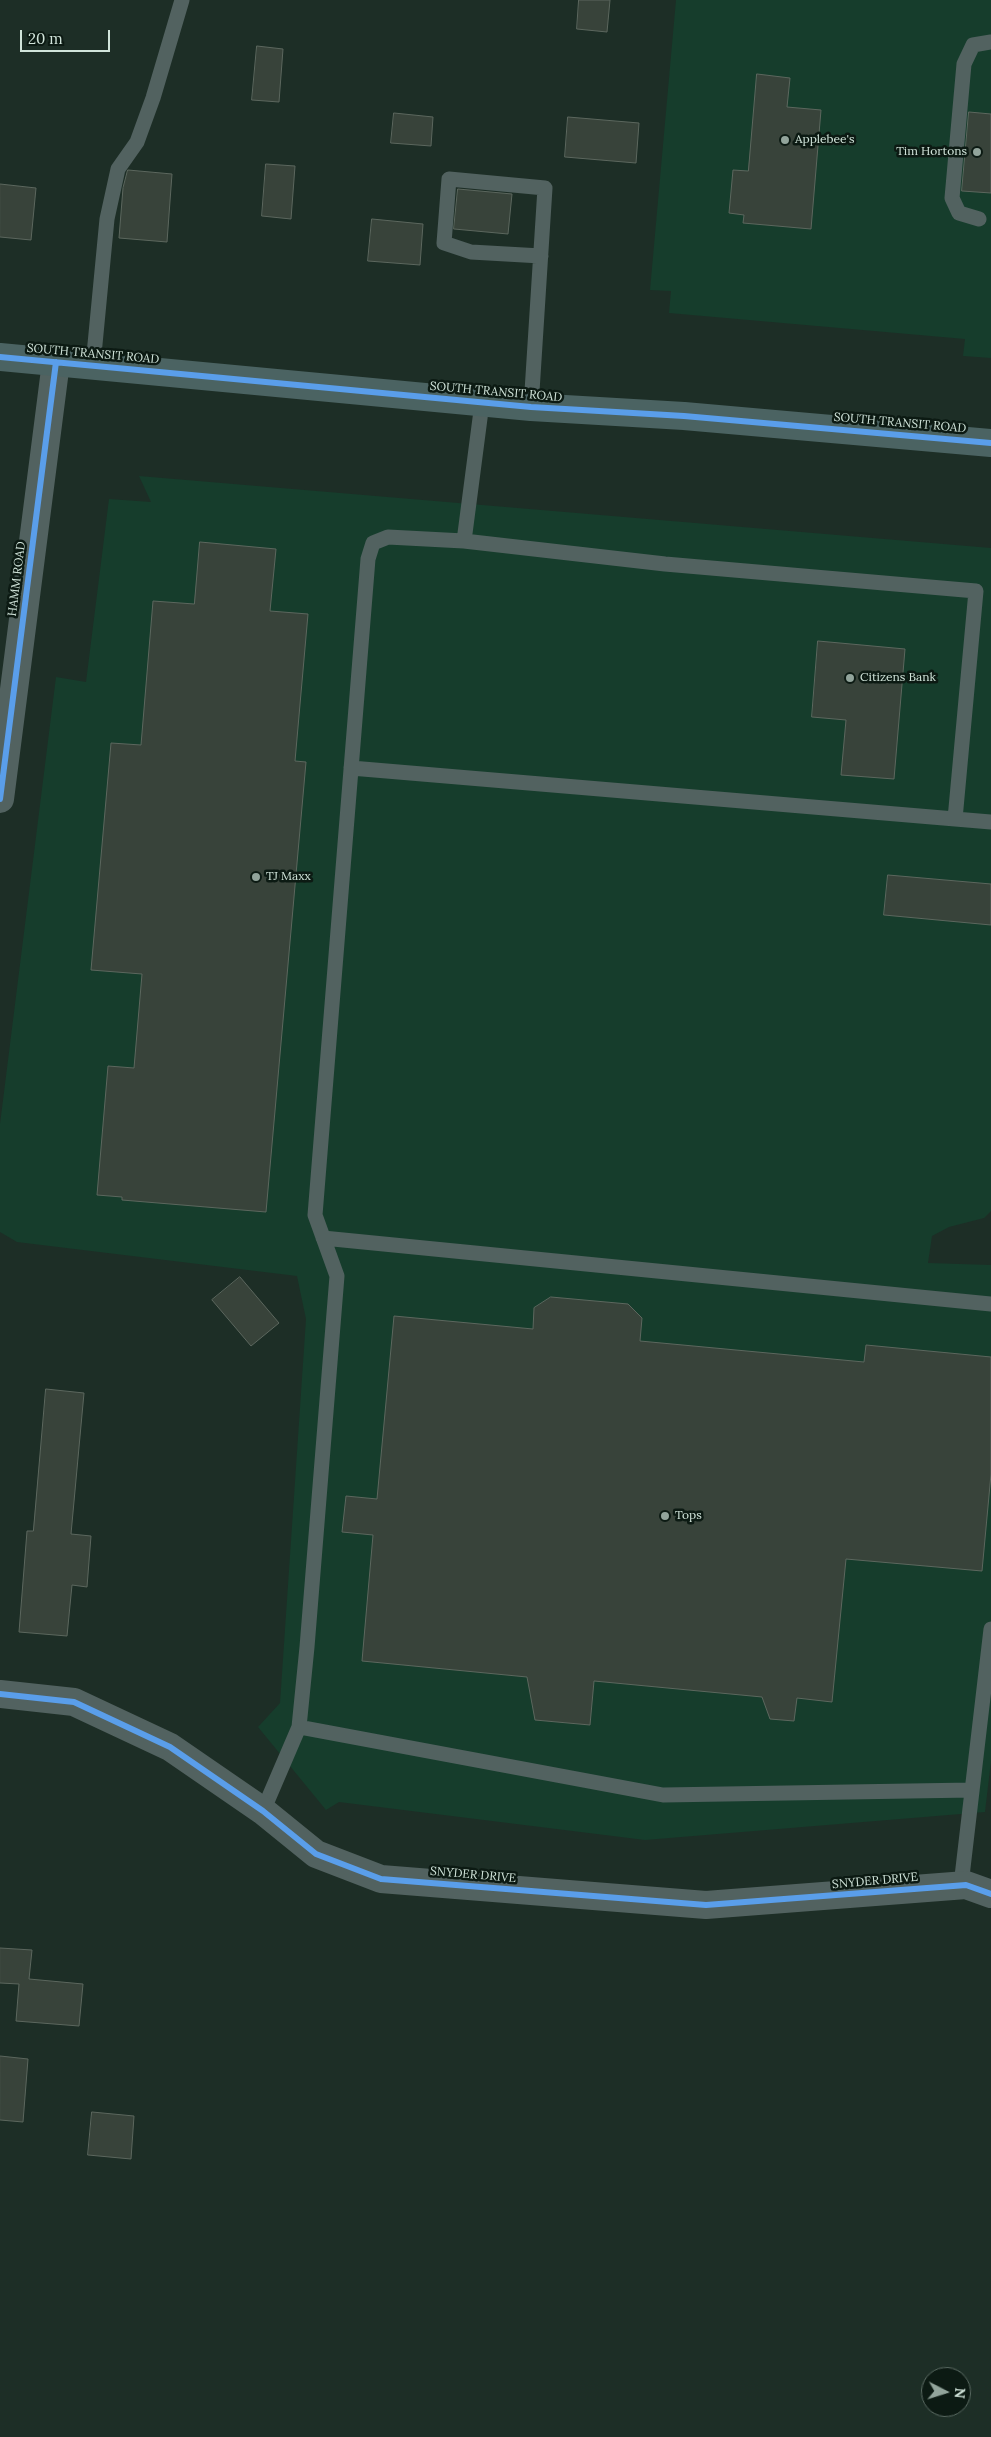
<!DOCTYPE html>
<style>
body{margin:0}
#map{position:relative;width:991px;height:2437px;overflow:hidden;background:#1d2e26;font-family:Lora,serif}
canvas{display:block}
.north{position:absolute;left:921px;top:2367px;width:50px;height:50px;box-sizing:border-box;background:#0c1a13;border:1px solid #5b6b63;border-radius:50%;rotate:95deg;font-size:14px;font-weight:700;line-height:20px;text-align:center;color:#d1e4da}
.north::after{content:'';display:block;margin:auto;width:18px;height:22px;background:#92a49b;clip-path:polygon(50% 0,100% 100%,50% 72%,0 100%)}
.scale{position:absolute;left:20px;top:30px;width:90px;height:22px;box-sizing:border-box;border:2px solid #d1e4da;border-top:0;padding-left:6px;font-size:15px;line-height:18px;white-space:nowrap;color:#d1e4da;-webkit-text-stroke:4px #0c1a13;paint-order:stroke}
</style>
<div id="map">
<canvas width="991" height="2437"></canvas>
<div class="north">N</div>
<div class="scale">20 m</div>
</div>
<script>
const ctx = document.querySelector('canvas').getContext('2d');
ctx.lineJoin = 'round';
function paint(path, color) { ctx.fillStyle = color; ctx.fill(path, 'evenodd'); }
function trace(path, color, width, dash) { ctx.strokeStyle = color; ctx.lineWidth = width; ctx.lineCap = dash ? 'butt' : 'round'; ctx.setLineDash(dash || []); ctx.stroke(path); }
function write(font, color, halo, rows, align = 'center') {
  ctx.font = font + ' Lora,serif'; ctx.lineWidth = 5; ctx.setLineDash([]); ctx.textBaseline = 'middle'; ctx.strokeStyle = halo; ctx.fillStyle = color; for (const [text, x, y, turn = 0] of rows) {
    ctx.save(); ctx.translate(x, y); ctx.rotate((+turn || 0) * Math.PI / 180); ctx.textAlign = isNaN(turn) ? turn : align; if (halo) ctx.strokeText(text, 0, 0); ctx.fillText(text, 0, 0); ctx.restore();
  }
}
paint(new Path2D(`
 M676,0H991V358L963,356L965,339L669,313L671,291L650,290Z
 M139,476L991,548V1211L984,1218L949,1227L932,1236L928,1263L991,1265V1761L985,1812L645,1840L339,1802L326,1810L258,1727L280,1703L306,1319L297,1276L17,1242L0,1232V1124L56,677L86,682L109,499L151,502Z`), '#163d2c');
const building = new Path2D(`
 M579,0H610L607,32L577,29Z
 M257,46L283,49L279,102L252,100Z
 M757,74L790,78L787,107L821,110L811,229L743,223L744,215L729,213L733,170L748,171Z
 M969,112L991,114V193L962,191Z
 M394,113L433,117L431,146L391,143Z
 M568,117L639,123L636,163L565,157Z
 M266,164L295,166L291,219L262,216Z
 M128,170L172,174L167,242L119,238L123,188Z
 M0,184L36,188L31,240L0,237Z
 M458,189L512,194L508,234L454,229Z
 M372,219L423,224L420,265L368,261Z
 M200,542L276,549L270,611L308,614L295,761L306,762L266,1212L122,1200V1197L97,1195L108,1066L134,1068L142,974L91,970L111,743L141,745L153,601L194,604Z
 M818,641L905,649L894,779L841,775L846,720L812,717Z
 M888,875L991,884V925L884,915Z
 M240,1277L279,1323L251,1346L212,1300Z
 M551,1297L628,1304L642,1318L640,1341L864,1362L866,1345L991,1357V1474L982,1571L846,1559L832,1702L797,1698L794,1721L770,1719L762,1697L594,1681L590,1725L535,1720L527,1677L362,1661L373,1535L342,1532L346,1496L377,1499L394,1316L533,1329L534,1308Z
 M46,1389L84,1393L71,1534L91,1536L87,1587L72,1585L67,1636L19,1632L27,1531H33Z
 M0,1948L32,1950L29,1979L83,1984L79,2026L16,2021L19,1984L0,1983Z
 M0,2056L28,2059L23,2122L0,2120Z
 M92,2112L134,2116L131,2159L88,2155Z`);
paint(building, '#38433a');
trace(building, '#5c675e', 1);
trace(new Path2D(`
 M979,219L959,213L952,198L964,64L973,45L991,42
 M93,365L107,219L118,169L137,142L153,98L182,0
 M531,407L545,188L449,179L444,243L471,252L541,256
 M464,541L665,564L976,591L955,819
 M351,768L991,822
 M323,1238L991,1304
 M299,1727L663,1795L972,1790
 M263,1811L299,1727L307,1647L337,1276L315,1215L368,559L373,543L388,537L464,541L482,403
 M961,1885L991,1629`), '#526260', 15);
trace(new Path2D(`
 M0,1694L74,1702L170,1747L263,1811L316,1854L381,1879L706,1905L966,1885L991,1894`), '#526260', 28);
trace(new Path2D(`
 M0,799L56,362`), '#526260', 28);
trace(new Path2D(`
 M0,357L531,407L684,416L991,443`), '#4b6362', 28);
trace(new Path2D(`
 M0,357L531,407L684,416L991,443
 M0,799L56,362
 M0,1694L74,1702L170,1747L263,1811L316,1854L381,1879L706,1905L966,1885L991,1894`), '#5a9eea', 6);
for (const [x, y, r, color] of [
 [785,140,5,"#92a49b"],
 [977,152,5,"#92a49b"],
 [850,678,5,"#92a49b"],
 [256,877,5,"#92a49b"],
 [665,1516,5,"#92a49b"]
]) { const dot = new Path2D(); dot.arc(x, y, r, 0, 2 * Math.PI); ctx.fillStyle = color; ctx.fill(dot); trace(dot, '#0c1a13', 2); }
write('12px', '#d1e4da', '#0c1a13', [
 ["Applebee's",795,140],
 ["Tim Hortons",967,152,"right"],
 ["Citizens Bank",860,678],
 ["TJ Maxx",266,877],
 ["Tops",675,1516]
], 'left');
write('12px', '#d1e4da', '#0c1a13', [
 ["SOUTH TRANSIT ROAD",93,354,5],
 ["SOUTH TRANSIT ROAD",496,392,5],
 ["SOUTH TRANSIT ROAD",900,423,5],
 ["HAMM ROAD",17,579,-83],
 ["SNYDER DRIVE",473,1875,5],
 ["SNYDER DRIVE",875,1881,-5]
]);
</script>
